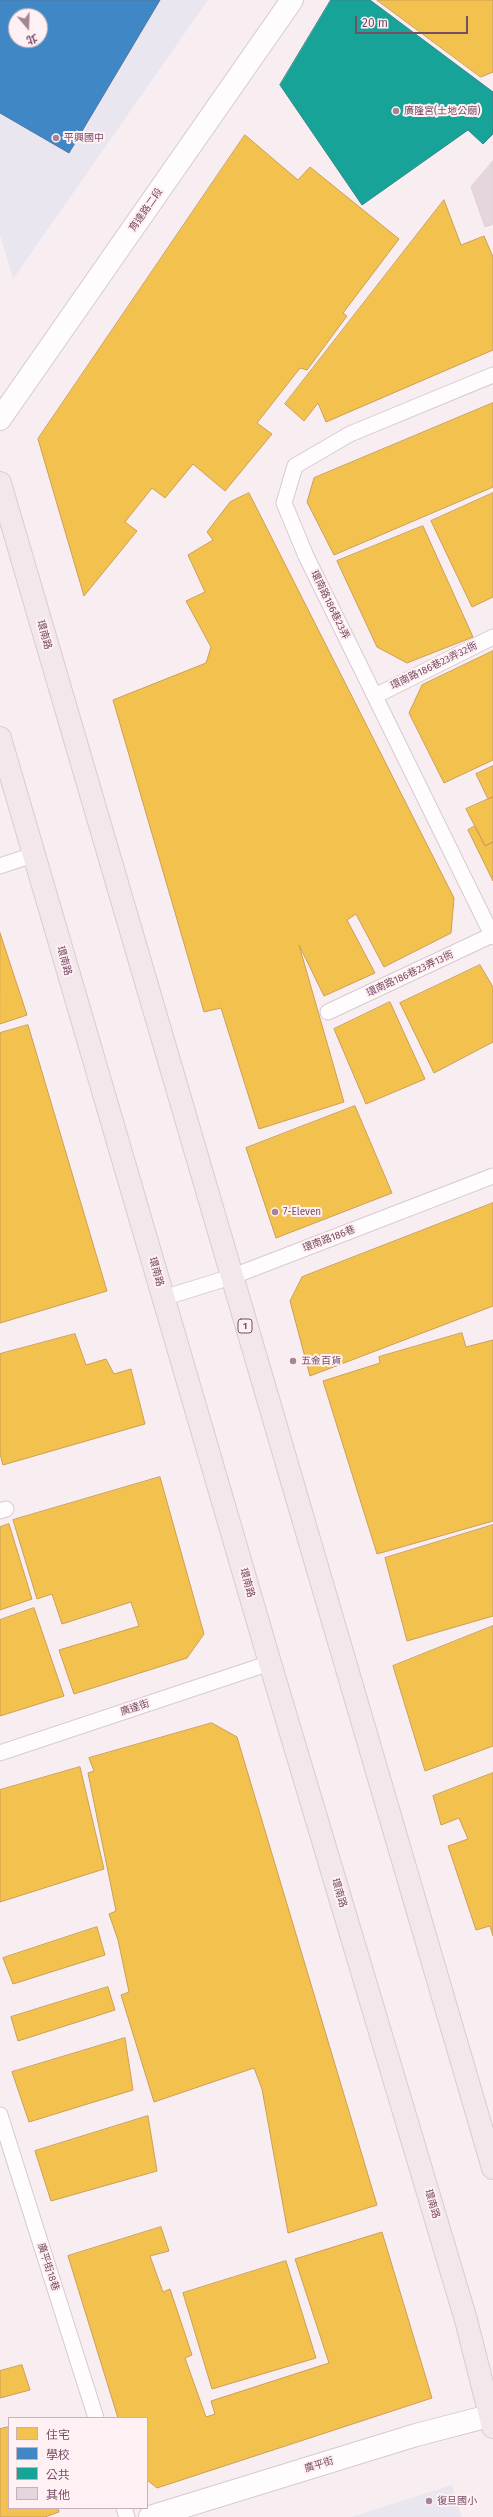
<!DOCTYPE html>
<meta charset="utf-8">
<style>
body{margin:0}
#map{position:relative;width:493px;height:2517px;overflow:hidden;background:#f8eef1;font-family:"Fira Sans","Noto Sans TC",sans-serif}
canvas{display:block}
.legend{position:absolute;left:8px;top:2417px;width:140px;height:92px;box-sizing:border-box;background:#fff0f4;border:1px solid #c9afba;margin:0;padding:5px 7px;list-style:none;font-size:12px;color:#774d64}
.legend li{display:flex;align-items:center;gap:8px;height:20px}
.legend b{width:20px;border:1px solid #c9afba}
.north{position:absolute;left:8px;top:8px;width:40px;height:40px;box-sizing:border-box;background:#fff0f4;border:1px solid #c9afba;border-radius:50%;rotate:161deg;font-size:11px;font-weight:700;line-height:16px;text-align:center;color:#774d64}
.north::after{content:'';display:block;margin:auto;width:14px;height:18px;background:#a48595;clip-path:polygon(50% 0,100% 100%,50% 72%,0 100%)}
.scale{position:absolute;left:355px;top:16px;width:113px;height:18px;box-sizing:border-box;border:2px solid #774d64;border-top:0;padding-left:5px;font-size:12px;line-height:14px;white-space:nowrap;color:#774d64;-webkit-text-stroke:3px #fff0f4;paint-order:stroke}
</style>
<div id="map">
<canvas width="493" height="2517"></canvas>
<ul class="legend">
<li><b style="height:11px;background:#f2c14e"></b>住宅</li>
<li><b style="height:11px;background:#3f88c5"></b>學校</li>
<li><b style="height:11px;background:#17a398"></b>公共</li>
<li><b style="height:11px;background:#e5d5dc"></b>其他</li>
</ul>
<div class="north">北</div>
<div class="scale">20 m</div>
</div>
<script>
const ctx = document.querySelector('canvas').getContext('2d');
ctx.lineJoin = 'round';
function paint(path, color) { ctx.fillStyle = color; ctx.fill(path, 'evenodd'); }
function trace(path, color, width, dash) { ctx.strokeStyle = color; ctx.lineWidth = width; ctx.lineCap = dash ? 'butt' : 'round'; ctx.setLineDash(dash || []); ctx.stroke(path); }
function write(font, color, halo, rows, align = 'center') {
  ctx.font = font + ' "Fira Sans","Noto Sans TC",sans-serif'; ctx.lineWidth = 4; ctx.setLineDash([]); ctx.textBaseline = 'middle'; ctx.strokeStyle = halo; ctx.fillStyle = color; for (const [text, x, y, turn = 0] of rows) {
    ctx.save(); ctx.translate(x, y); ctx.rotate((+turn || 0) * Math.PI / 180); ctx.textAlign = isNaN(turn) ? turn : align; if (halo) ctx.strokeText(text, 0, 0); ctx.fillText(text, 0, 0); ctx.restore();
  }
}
paint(new Path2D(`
 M0,0H208L13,279L0,235ZM16,16H40V40H16Z
 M452,2485L462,2517H351Z`), '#e9e6ef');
const homes = new Path2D(`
 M377,0H493V72L481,77Z
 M245,135L298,180L310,167L399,239L343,313L347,316L307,370L300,368L257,423L272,434L225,491L193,464L165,498L152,488L125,522L137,531L84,596L38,439Z
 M444,200L461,245L484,236L493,257V350L326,422L318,403L304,421L285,404Z
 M493,403V487L334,555L307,502L314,478Z
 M249,493L454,898L451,933L384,967L356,914L347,920L375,973L324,996L299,945L344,1102L259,1129L221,1008L204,1012L113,700L206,663L211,647L186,601L205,592L188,555L213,540L207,532L230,502Z
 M493,493V597L472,607L431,521Z
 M423,526L473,637L407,663L377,647L337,561Z
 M493,651V760L444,783L409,713L422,685Z
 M493,766V797L488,799L476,774Z
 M493,797V842L485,846L466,809Z
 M475,826L485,846L493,842V881L468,830Z
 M0,933L27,1015L0,1024Z
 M480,965L493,987V1042L434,1073L400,1003Z
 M390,1002L425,1079L366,1104L334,1029Z
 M28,1025L107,1291L0,1323V1033Z
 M355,1106L392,1193L276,1238L246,1148Z
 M493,1203V1306L310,1376L290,1301L302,1277Z
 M462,1333L466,1347L493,1340V1521L377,1554L323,1381L380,1363L379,1357Z
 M75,1334L86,1365L106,1359L114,1374L131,1369L145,1424L3,1465L0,1454V1354Z
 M160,1477L204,1634L187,1658L74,1694L59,1650L139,1626L131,1602L62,1624L52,1594L37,1599L13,1520Z
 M9,1524L32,1599L0,1610V1527Z
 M493,1525V1616L407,1641L385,1558Z
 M34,1608L64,1696L0,1716V1620Z
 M493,1626V1746L425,1771L393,1666Z
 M212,1723L237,1737L377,2205L288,2233L262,2089L254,2068L154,2102L121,1995L129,1992L118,1940L109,1914L116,1911L88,1773L94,1771L89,1758Z
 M80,1767L104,1869L0,1902V1790Z
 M493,1773V1936L490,1926L476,1930L448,1846L468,1839L459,1818L441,1825L433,1796Z
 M97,1927L105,1955L13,1984L3,1958Z
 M108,1987L115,2010L18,2041L11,2017Z
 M125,2038L133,2090L29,2122L12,2072Z
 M148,2116L157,2171L51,2201L35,2151Z
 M161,2227L169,2251L150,2256L163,2292L170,2289L192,2355L185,2358L206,2417L215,2414L211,2401L329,2363L295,2259L382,2232L432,2398L157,2488L147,2480V2418H118L68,2256Z
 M286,2261L316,2358L212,2389L183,2293Z
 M22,2365L30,2390L0,2398V2371Z
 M9,2427V2508H58L59,2512L45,2517H0V2429Z`);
paint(homes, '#f2c14e');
trace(homes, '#cd9e55', 1);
const schools = new Path2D(`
 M0,0H160L69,153L0,113ZM16,16H40V40H16Z`);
paint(schools, '#3f88c5');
trace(schools, '#5076a8', 1);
const public = new Path2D(`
 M331,0H370L493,92V134L483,144L468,130L362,205L280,85Z`);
paint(public, '#17a398');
trace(public, '#348988', 1);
const building = new Path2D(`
 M493,161V224L485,227L471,187Z`);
paint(building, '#e5d5dc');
trace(building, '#e1d0d8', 1);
const service = new Path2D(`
 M493,375L350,434L295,466L284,503L306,556L493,937
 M375,696L493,637
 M0,866L33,855
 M328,1012L492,935
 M163,1298L231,1277L493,1176
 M0,1511L6,1509
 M0,1753L270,1663
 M0,2115L96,2418
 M124,2508L127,2517`);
const minor = new Path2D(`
 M150,2517L416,2435L493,2415`);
const tertiary = new Path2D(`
 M0,419L292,0`);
const primary = new Path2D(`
 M0,483L493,2168
 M0,738L270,1663L466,2320L493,2427`);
trace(service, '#d6cad0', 17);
trace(minor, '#d6cad0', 24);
trace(tertiary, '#d6cad0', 24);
trace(primary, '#d9cbd2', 24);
trace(service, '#fefcfd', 15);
trace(minor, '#fefcfd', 22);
trace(tertiary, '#fefcfd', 22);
trace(primary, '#f2e7ea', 22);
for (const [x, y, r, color] of [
 [396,111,4,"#a48595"],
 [56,138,4,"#a48595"],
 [275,1212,4,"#a48595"],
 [293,1361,4,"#a48595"],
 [429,2501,4,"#a48595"]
]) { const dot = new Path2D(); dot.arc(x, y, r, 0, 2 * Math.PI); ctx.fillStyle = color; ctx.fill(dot); trace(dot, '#fff0f4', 1.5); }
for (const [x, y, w] of [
 [245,1326,14]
]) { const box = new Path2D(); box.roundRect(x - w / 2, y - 7, w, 14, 3); ctx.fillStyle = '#fff0f4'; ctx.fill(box); trace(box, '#774d64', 1); }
write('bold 9px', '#774d64', null, [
 ["1",245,1326]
]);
write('10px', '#774d64', '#fff0f4', [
 ["廣隆宮(土地公廟)",404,111],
 ["平興國中",64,138],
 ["7-Eleven",283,1212],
 ["五金百貨",301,1361],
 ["復旦國小",437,2501]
], 'left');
write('10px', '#774d64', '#fff0f4', [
 ["育達路二段",146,210,-55],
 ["環南路186巷23弄",330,605,64],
 ["環南路",44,635,74],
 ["環南路186巷23弄32衖",434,666,-26],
 ["環南路",64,961,74],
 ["環南路186巷23弄13衖",410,974,-25],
 ["環南路186巷",329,1239,-21],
 ["環南路",156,1272,74],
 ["環南路",247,1583,74],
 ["廣達街",135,1708,-18],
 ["環南路",339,1893,73],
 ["環南路",432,2204,73],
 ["廣平街18巷",48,2267,72],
 ["廣平街",319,2465,-17]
]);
</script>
